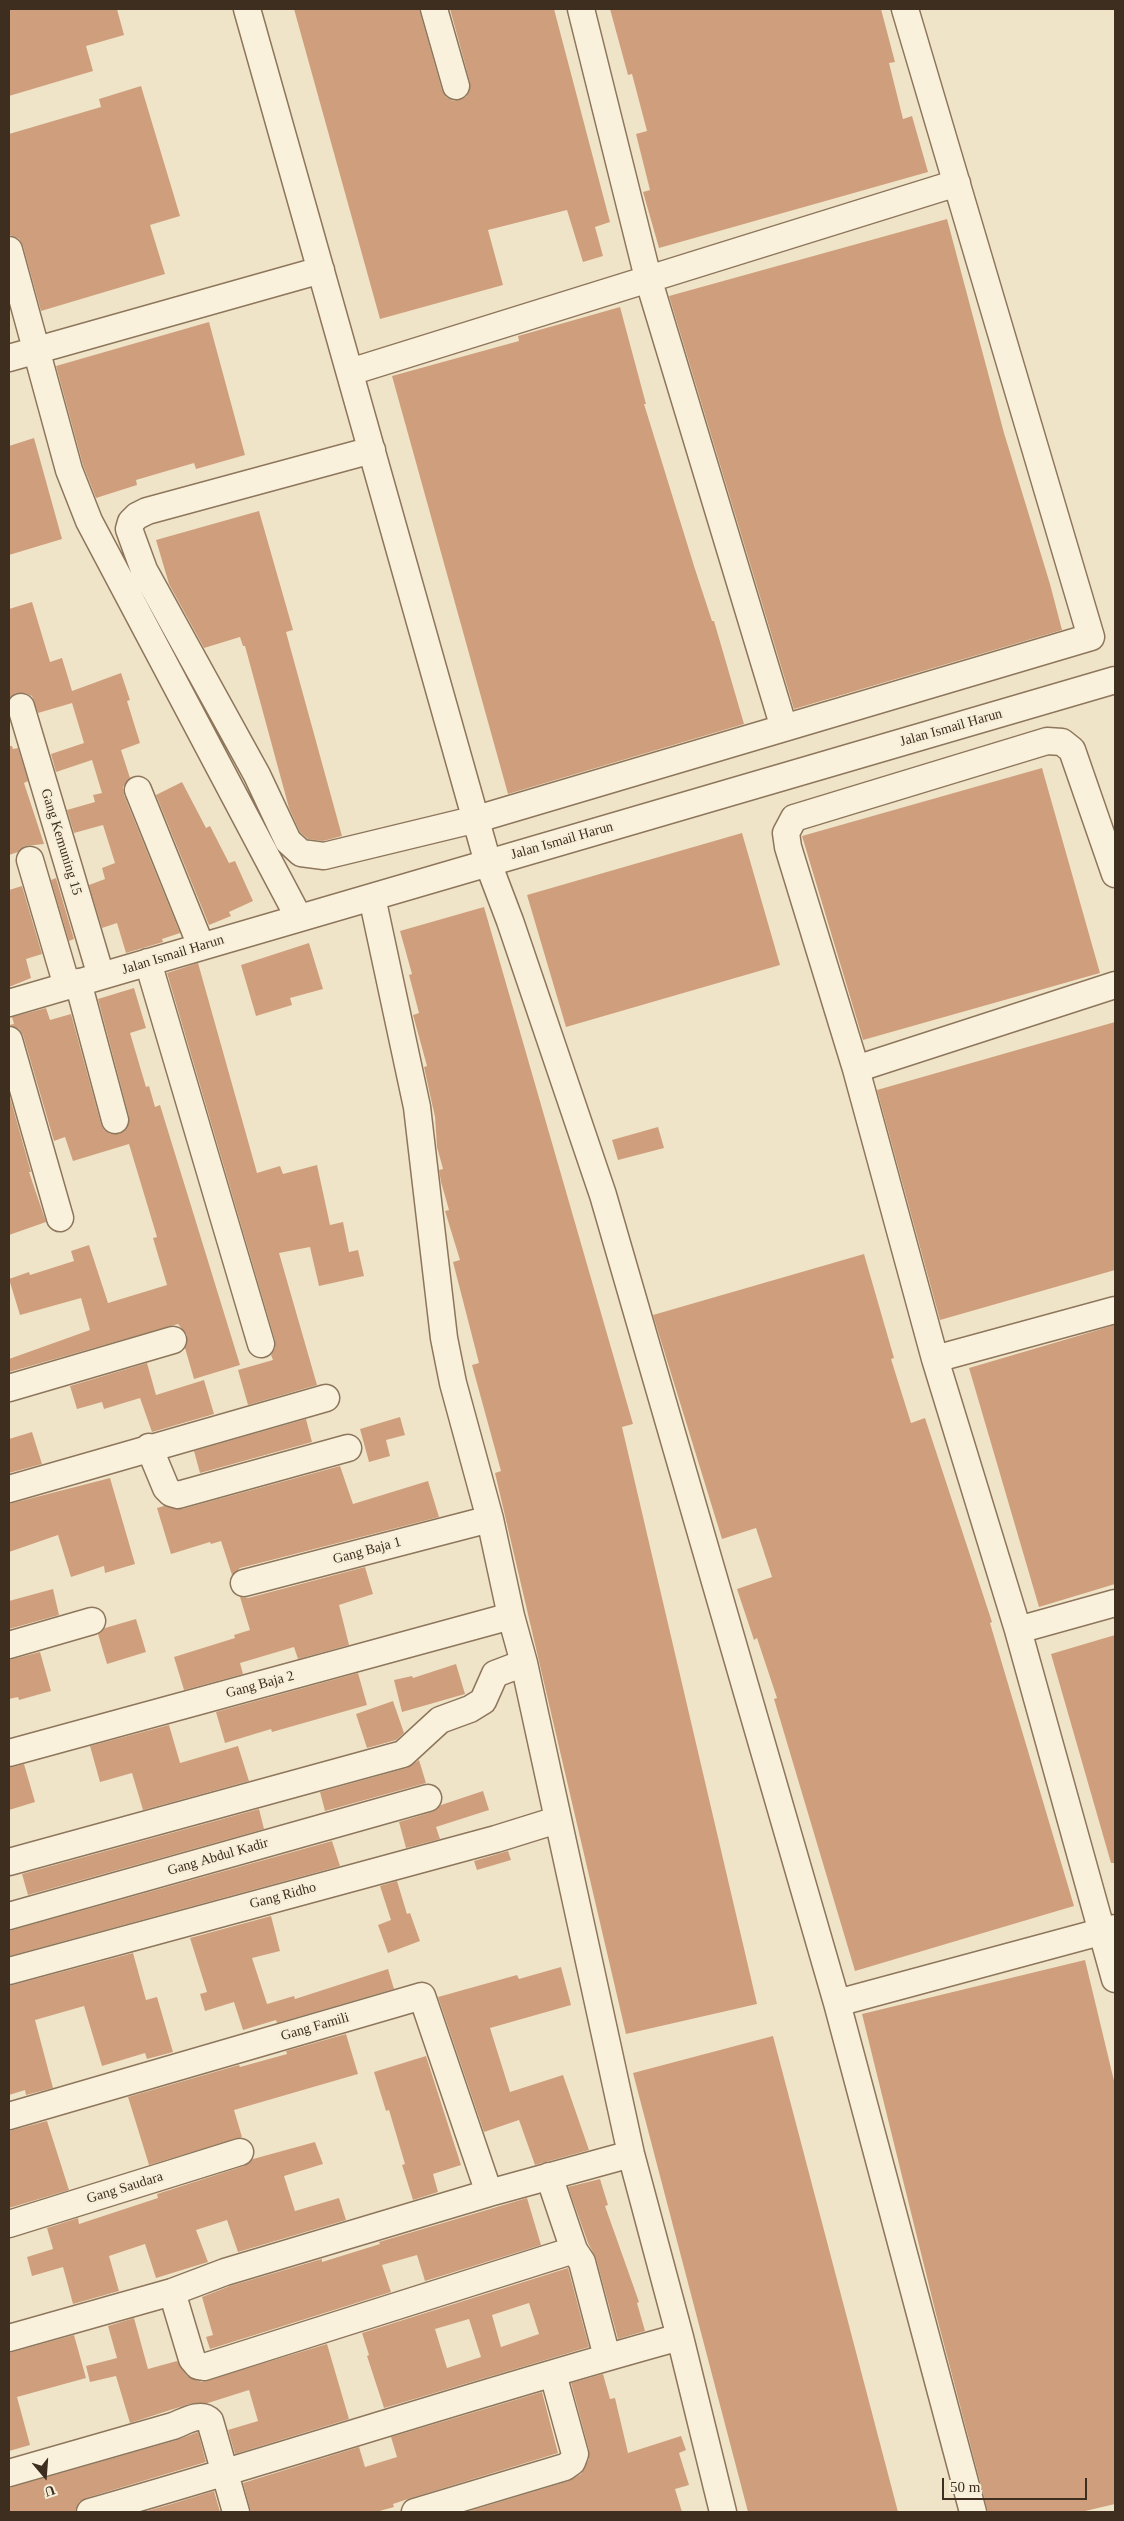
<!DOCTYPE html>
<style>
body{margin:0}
#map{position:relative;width:1124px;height:2521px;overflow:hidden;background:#f0e4c8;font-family:Georgia,serif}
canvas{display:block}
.frame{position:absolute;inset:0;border:10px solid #3d2e20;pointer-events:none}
.north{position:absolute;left:20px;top:2451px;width:50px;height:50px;-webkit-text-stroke:4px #f7eed8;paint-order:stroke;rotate:162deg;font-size:14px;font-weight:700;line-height:20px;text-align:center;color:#3d2e20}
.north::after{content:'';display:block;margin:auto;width:18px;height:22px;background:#3d2e20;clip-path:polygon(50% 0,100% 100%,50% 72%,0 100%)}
.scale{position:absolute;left:942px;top:2478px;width:145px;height:22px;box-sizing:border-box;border:2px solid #3d2e20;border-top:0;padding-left:6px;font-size:15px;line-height:18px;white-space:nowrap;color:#3d2e20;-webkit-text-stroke:4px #f7eed8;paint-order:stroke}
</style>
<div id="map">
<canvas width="1124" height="2521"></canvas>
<div class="frame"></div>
<div class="north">U</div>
<div class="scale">50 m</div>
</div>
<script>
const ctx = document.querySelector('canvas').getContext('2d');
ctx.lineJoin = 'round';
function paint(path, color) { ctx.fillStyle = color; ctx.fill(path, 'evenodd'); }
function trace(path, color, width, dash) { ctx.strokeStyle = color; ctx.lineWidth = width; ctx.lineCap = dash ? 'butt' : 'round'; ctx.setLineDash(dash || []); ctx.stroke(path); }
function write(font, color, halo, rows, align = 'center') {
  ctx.font = font + ' Georgia,serif'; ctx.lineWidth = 4.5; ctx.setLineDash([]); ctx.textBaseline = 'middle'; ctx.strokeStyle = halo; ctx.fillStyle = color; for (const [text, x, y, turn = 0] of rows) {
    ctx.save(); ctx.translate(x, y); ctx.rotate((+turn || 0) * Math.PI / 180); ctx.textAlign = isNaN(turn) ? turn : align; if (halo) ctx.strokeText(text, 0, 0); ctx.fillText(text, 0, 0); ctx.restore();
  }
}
paint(new Path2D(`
 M9,9H117L124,35L86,46L93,71L9,96Z
 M294,9H419L442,90L446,97L453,101L466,97L470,90V82L450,9H554L610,222L595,227L603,256L583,262L567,210L488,230L503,285L380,319Z
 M610,9H881L895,62L889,63L903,119L912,116L928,172L659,248L643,192L650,190L636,134L647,131L632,74L628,75Z
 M141,86L180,216L150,225L165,274L41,311L23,246L19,239L10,235L9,230V134L101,107L99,99Z
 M947,219L1004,433L1050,584L1062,630L794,709L669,296Z
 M620,307L646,404H644L694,566L712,621H714L744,724L508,794L392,376L519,341L518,336Z
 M209,322L245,455L196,469L194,463L136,480L137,485L96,498L83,465L56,366Z
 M34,438L62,539L9,555V446Z
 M259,511L293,630L286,632L342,836L323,841L308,839L300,832L289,808L245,646H243L240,637L204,648L169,584L156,540Z
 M32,602L50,662L62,658L72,691L121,673L130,700L127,701L140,743L121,750L130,778L123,787L124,795L180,933L162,939L163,942L126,953L117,923L102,928L89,885L105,879L102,868L115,863L103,825L74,833L67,810L95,802L93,795L102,793L92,760L56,772L51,754L84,743L72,703L38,713L32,696L25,693H16L9,699V609Z
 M9,746H12L13,749L18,748L28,781L24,783L44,844L25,846L18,852L9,855Z
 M1042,768L1100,973L863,1040L802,836Z
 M182,782L206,828L210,826L229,863L235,861L253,901L229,912L231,916L209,925L156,795Z
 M742,833L780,965L566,1027L527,895Z
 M56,878L74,939L69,941L51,880Z
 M22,886L42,954L26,959L31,978L9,987V890Z
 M484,907L633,1424L622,1427L757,2004L626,2034L495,1473L501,1471L472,1365L479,1363L453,1262L460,1260L445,1211L449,1210L441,1182L439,1170L443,1169L437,1147L435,1117L424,1067L427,1066L413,1015L419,1013L409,975L412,974L400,931Z
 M309,943L323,989L290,998L292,1005L256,1016L241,965Z
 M198,963L257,1173L280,1166L283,1174L317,1165L330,1225L343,1222L349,1252L358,1250L364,1276L319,1286L310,1247L279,1253L317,1385L248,1405L238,1370L273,1360L271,1355L275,1348V1340L167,973Z
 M134,988L146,1028L130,1033L146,1087L149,1086L155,1107L160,1105L240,1365L194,1379L185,1348L187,1335L178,1324L9,1372V1359L90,1330L81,1298L20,1315L9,1279L29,1272L30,1275L74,1261L71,1251L89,1245L108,1303L167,1285L153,1238L157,1237L129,1144L73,1161L65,1137L54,1141L23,1035L19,1029L9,1025L14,1024L12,1017L46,1008L50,1020L71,1014L101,1124L104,1130L111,1134H119L129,1124V1116L98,999Z
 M1115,1022V1270L940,1320L877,1090Z
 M9,1094L31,1172H29L46,1222L9,1235Z
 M658,1127L664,1148L618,1160L612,1140Z
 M864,1254L894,1358L891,1359L911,1423L925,1418L992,1622L990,1623L1074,1906L855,1971L774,1699L777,1698L757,1638L754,1640L737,1589L772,1577L756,1528L722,1539L653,1315Z
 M1115,1325V1584L1039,1607L969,1368Z
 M147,1363L156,1395L204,1380L214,1414L152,1432L140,1398L104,1409L102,1402L77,1409L70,1386Z
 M400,1417L405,1435L386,1440L390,1456L369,1462L360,1429Z
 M306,1419L312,1442L200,1473L194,1451Z
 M32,1432L42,1464L9,1473V1439Z
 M340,1466L353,1504L428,1481L439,1517L240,1568L232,1575L221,1541L211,1544L210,1542L171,1554L157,1508L164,1506L182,1509Z
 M110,1478L135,1564L105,1573L104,1566L71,1577L58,1535L9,1552V1504Z
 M365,1567L373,1594L339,1605L349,1645L298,1659L294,1647L240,1663L243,1674L184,1690L174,1657L235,1638L234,1635L250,1630L240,1597L248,1598Z
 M53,1589L59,1615L9,1629V1601Z
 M136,1619L146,1652L107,1664L98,1634L105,1628Z
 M1115,1635V1863H1111L1051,1654Z
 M40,1652L51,1691L19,1700L18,1697L9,1699V1660Z
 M456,1664L465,1694L402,1712L394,1680L412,1676L413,1678Z
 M358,1673L367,1705L272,1732L271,1729L225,1743L216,1712Z
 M393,1701L404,1733L396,1740L367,1748L356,1714Z
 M169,1725L180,1763L238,1746L249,1781L143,1810L132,1773L100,1782L90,1746Z
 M419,1760L426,1783L325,1811L320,1792L407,1768Z
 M24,1764L35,1802L9,1810V1768Z
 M483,1791L489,1810L436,1827L440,1839L406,1848L399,1822L432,1812L441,1805Z
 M259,1809L264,1829L28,1895L22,1874Z
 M332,1841L340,1866L9,1956V1931Z
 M508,1851L511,1860L477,1870L474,1861Z
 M397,1881L407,1914L410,1913L420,1941L388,1953L378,1925L391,1920L380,1886Z
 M271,1916L280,1951L252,1958L267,2004L294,1996L295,1999L388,1969L394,1989L277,2023L276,2020L243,2030L234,2002L205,2011L200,1994L207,1992L190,1938Z
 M133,1953L146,2000L157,1997L173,2052L147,2059L145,2053L102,2066L84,2006L35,2020L53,2088L26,2095L25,2090L9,2095V1986Z
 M1085,1960L1115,2085V2504L1081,2512H988L936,2314L862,2014Z
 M561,1967L571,2005L490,2028L510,2092L563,2075L589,2150L535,2165L519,2120L484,2132L438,1997L517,1975L519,1979Z
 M346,2034L358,2074L234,2110L242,2137L149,2165L128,2097L239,2065L240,2067L287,2054L286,2051Z
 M773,2036L898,2512H748L633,2073Z
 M426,2056L461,2165L433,2174L438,2192L413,2200L402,2165L405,2164L389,2110L386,2111L374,2072Z
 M47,2121L69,2190L9,2208V2131Z
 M315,2142L323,2164L284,2176L295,2211L339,2198L346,2220L238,2252L227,2220L196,2230L208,2262L156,2278L145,2244L109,2256L119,2291L73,2304L63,2267L32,2276L27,2257L53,2249L47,2228L78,2218L79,2224L158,2198L157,2194L244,2166L253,2159Z
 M600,2179L608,2205L605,2206L639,2302L637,2303L645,2331L618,2339L596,2258L588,2243L568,2187Z
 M527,2198L541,2245L425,2281L417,2255L382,2265L391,2292L210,2349L206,2337L213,2335L202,2297L230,2286L322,2259V2262L380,2244L379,2242Z
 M568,2268L589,2347L384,2408L367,2356L369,2355L362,2333ZM529,2303L539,2334L501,2347L492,2315ZM469,2319L481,2357L447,2368L435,2329Z
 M134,2318L148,2369L177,2361L187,2376L202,2382L327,2344L349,2419L235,2454L228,2430L258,2421L249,2390L208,2403L189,2404L130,2423L116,2376L90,2382L86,2366L117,2358L108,2326Z
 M74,2335L86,2378L17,2397L30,2445L9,2451V2353Z
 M603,2374L610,2399L615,2398L628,2453L681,2436L686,2450L679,2453L689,2485L675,2489L682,2512H466L569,2481L581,2474L589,2459V2450L571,2383Z
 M542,2392L558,2453L411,2498L393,2504L394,2507L376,2512H251L243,2483L359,2447L365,2467L397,2457L391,2437Z
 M198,2432L206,2462L86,2498L79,2502L75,2512H9V2488L177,2440Z
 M214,2491L220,2512H143L168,2505Z`), '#cf9f7d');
const minor = new Path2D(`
 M247,9L488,863L510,921L603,1195L837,2003L973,2512
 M434,9L456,86
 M581,9L648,278L784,728
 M9,250L69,470L89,521L299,918
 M9,358L321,270
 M350,372L957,183
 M372,450L147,511L137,516L131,522L129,529L144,570L257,775L288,841L301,853L324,856L477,819L1091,637L905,9
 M21,707L101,976
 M138,790L201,946
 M30,860L67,986
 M1115,874L1072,750L1062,742L1047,741L794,818L786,833L788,847L856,1069L935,1359L1018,1630L1115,1979
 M372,897L417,1107L444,1338L453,1383L490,1519L511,1616L524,1663L631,2154L680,2337L723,2512
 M148,962L261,1344
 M78,982L115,1120
 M9,1003L1115,680
 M9,1040L60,1218
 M856,1069L1115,985
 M935,1359L1115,1310
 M9,1388L173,1340
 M149,1447L166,1488L171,1493L178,1495L348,1448
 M9,1489L326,1398
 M244,1583L490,1519
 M1018,1630L1115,1603
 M9,1645L92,1621
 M9,1753L511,1616
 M9,1862L403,1754L440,1720L470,1709L483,1701L495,1674L524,1663
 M9,1916L428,1798
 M9,1971L496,1839L557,1820
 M837,2003L1115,1928
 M9,2116L422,1996L489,2193
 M549,2176L574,2250
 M9,2224L240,2152
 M172,2292L192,2359L198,2366L204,2367L574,2250L582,2262L607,2357
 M9,2338L172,2292L225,2272L489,2193L631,2154
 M9,2473L173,2426C184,2422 201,2411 210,2421L236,2512
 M90,2512C287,2456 482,2391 680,2337
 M415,2512L565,2467L572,2462L575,2454L553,2374`);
trace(minor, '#8d765c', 29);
trace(minor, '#faf1dc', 26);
write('14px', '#3d2e20', '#f7eed8', [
 ["Jalan Ismail Harun",951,728,-16],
 ["Jalan Ismail Harun",562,841,-16],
 ["Gang Kemuning 15",61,842,73],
 ["Jalan Ismail Harun",173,955,-17],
 ["Gang Baja 1",367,1551,-15],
 ["Gang Baja 2",260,1685,-15],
 ["Gang Abdul Kadir",218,1857,-16],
 ["Gang Ridho",283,1896,-15],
 ["Gang Famili",315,2027,-16],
 ["Gang Saudara",125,2188,-17]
]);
</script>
